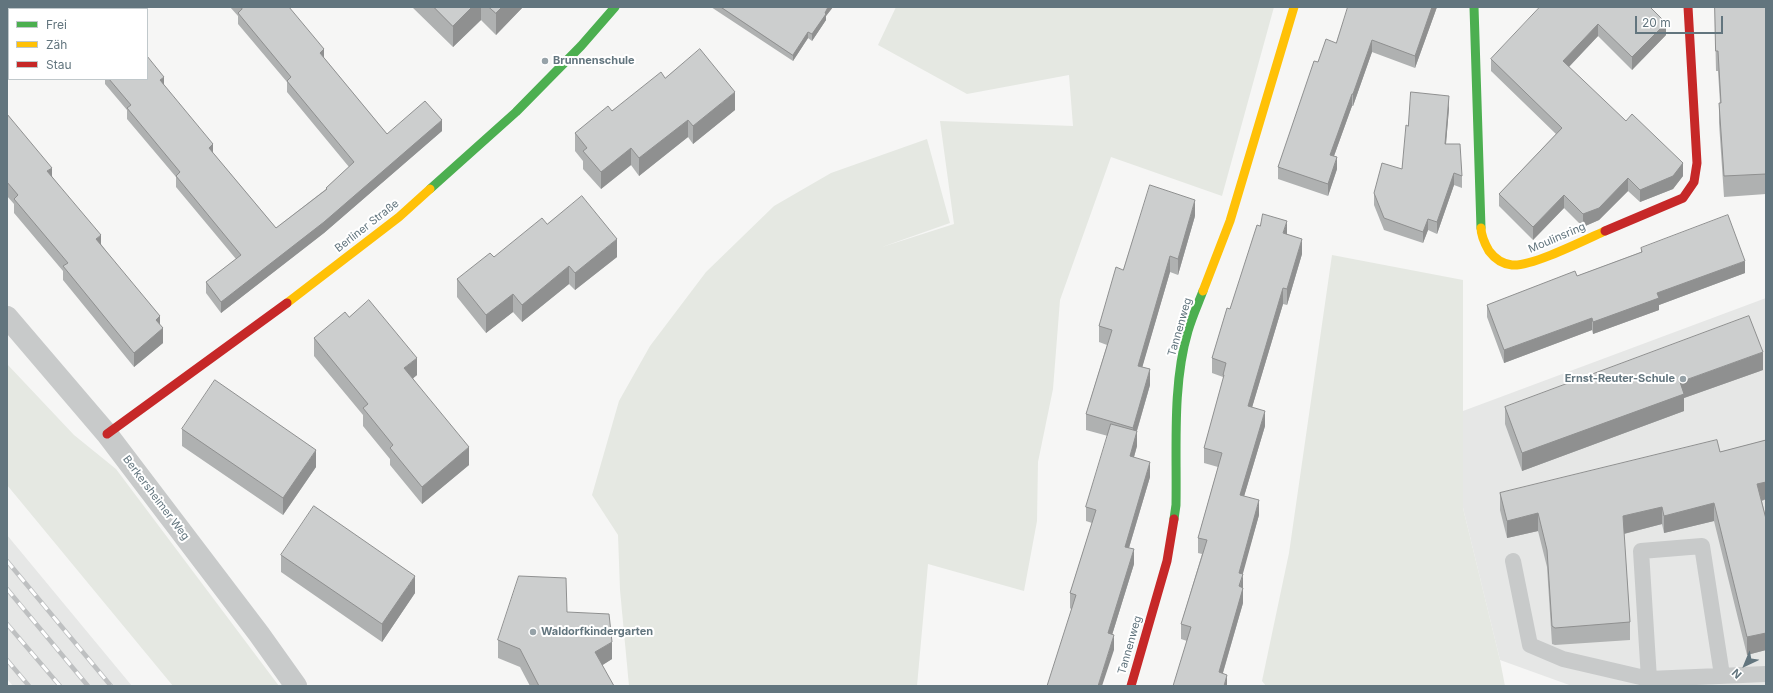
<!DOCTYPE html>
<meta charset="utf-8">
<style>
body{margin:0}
#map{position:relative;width:1773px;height:693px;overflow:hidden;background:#f6f6f5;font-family:Inter,sans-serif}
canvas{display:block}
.frame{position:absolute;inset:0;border:8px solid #62757e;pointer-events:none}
.legend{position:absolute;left:8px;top:8px;width:140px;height:72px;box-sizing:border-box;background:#fff;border:1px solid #c0c8cb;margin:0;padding:5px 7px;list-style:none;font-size:12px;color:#62757e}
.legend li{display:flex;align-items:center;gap:8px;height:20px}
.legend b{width:20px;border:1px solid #c0c8cb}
.north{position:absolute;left:1725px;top:645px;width:40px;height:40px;-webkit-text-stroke:3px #fff;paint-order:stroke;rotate:224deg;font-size:11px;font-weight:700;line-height:16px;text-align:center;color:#62757e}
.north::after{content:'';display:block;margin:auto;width:14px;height:18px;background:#62757e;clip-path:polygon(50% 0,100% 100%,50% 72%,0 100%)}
.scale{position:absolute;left:1635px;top:16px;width:88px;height:18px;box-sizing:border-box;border:2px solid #62757e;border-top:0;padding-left:5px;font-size:12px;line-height:14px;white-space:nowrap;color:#62757e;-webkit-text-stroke:3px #fff;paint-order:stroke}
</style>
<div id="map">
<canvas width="1773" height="693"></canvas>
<div class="frame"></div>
<ul class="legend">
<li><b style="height:5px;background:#4caf50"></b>Frei</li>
<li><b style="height:5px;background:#ffc107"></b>Zäh</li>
<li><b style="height:5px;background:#c62828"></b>Stau</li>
</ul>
<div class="north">N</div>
<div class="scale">20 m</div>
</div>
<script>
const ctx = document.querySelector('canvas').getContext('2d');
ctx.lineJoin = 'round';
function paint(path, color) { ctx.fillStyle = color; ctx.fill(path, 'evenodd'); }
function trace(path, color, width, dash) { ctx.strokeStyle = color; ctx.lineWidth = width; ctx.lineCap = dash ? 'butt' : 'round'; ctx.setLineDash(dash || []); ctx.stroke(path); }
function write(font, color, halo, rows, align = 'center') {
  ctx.font = font + ' Inter,sans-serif'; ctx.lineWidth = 4; ctx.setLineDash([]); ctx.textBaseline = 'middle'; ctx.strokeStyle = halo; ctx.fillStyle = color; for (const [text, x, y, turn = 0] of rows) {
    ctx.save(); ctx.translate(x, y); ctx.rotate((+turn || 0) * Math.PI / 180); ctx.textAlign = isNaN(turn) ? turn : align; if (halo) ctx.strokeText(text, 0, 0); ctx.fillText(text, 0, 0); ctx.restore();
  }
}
paint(new Path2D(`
 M1766,298V686H1572L1500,660L1463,508V411Z
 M7,535L132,686H13L7,679Z`), '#e6e7e6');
paint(new Path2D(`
 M896,7H1274L1222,196L1111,157L1060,300L1053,389L1038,462L1037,521L1024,591L928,564L917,686H629L620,590L618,535L592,495L619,401L650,346L706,272L774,206L831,173L927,139L950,223L882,247L954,224L940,121L1073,126L1069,75L967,94L878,45Z
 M1332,255L1463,280V508L1500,660L1505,686H1266L1262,681L1289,553Z
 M7,364L74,435L116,469L279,686H173L7,485Z`), '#e5e8e2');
trace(new Path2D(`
 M1513,561L1530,645L1563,659L1649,679
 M1722,675L1702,546L1641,551L1649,679L1766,674`), '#c8caca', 16);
trace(new Path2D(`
 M7,317L107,434L259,634L296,686`), '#c8caca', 22);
trace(new Path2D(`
 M1474,7L1481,228
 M430,189L516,112L581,46L615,7
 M1174,519L1176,505C1177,449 1172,385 1188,331C1192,317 1198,304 1203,291`), '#4caf50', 9);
trace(new Path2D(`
 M1481,228C1481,236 1485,244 1489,251C1495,259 1502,264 1512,265C1531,267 1585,240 1605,231
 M1203,291L1230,221L1294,7
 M287,303L399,217L430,189`), '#ffc107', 9);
trace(new Path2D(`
 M1605,231L1683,198L1694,182L1697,163L1688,7
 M107,434L287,303
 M1131,686L1167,561L1174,519`), '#c62828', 9);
const rail = new Path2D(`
 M7,561L111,686
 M7,589L88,686
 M7,624L60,686
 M7,660L29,686`);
trace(rail, '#bec0c1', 4.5);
trace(rail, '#fff', 3, [9]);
paint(new Path2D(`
 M230,7H289L324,58L387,134L442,131L324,233L221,313L206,293V282L236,259L176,187V177L127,119V110L105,84V79H147L164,86L213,153L276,228L326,189V188L349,167L287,92V82L238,24V16Z
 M412,7H523L496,35L481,20L453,47Z
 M711,7H833L826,16V20L812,41L808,38L793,61Z
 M1437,7L1415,68L1372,52L1353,106H1352L1334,156L1337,169L1328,196L1278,179V167L1318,62L1336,43Z
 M1539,7H1650L1666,35L1632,70L1598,36L1569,67L1683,176L1673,189L1640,202L1628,191L1599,220L1583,227L1564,208L1533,240L1499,206V194L1556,134L1491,71V59L1540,8Z
 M1715,7H1766V194L1724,197L1719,123V103H1720L1718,71H1716L1715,27Z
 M665,78L735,110L693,144L688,137L639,176L631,165L601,189L583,169V161L575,151V133Z
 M1449,108L1446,144L1462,176V188L1454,185L1437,234L1428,230L1423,243L1384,230L1374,205V193L1402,169L1408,126Z
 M7,114L101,244L160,325L163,343L134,367L63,280V271L14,213V204L7,196Z
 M1195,216L1178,275L1170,272L1142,367L1150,385L1137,431V446L1134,457L1150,477L1129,548L1134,564L1112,635L1114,650L1071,609L1070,608V593L1092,523L1086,521V507L1108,436L1086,430V414L1107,345L1099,342V326L1123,270Z
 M547,224L617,257L575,290L569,284L522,322L513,312L486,333L457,297V279L494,257Z
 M1260,226L1287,234L1302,254L1287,305L1283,304L1252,407L1265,426L1244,496L1259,515L1242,574L1243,603L1223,673L1227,686L1187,641L1181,639V624L1202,554L1198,553V538L1218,467L1204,463V448L1223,381V377L1212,373V358Z
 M1641,248L1745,273L1659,305V310L1593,334L1592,330L1504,363L1487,317V305L1577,276L1641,252Z
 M349,317L417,375L413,378L469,465L422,504L390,465V459L363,426V415L314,356V338Z
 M1763,370L1684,398V411L1522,471L1505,424V407Z
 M182,429L316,467L283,515L182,446Z
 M1766,440V499L1762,501L1766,519V650L1747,655L1714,521L1664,533L1662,524L1624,534L1630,622V640L1555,645L1552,644L1547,567L1538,531L1507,538L1500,510V493L1720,452Z
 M281,555L415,593L382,642L281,572Z
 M567,612L612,659L602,665L614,686H530L520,667L498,658V640Z`), '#afb1b1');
paint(new Path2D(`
 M472,7H481V20L453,47V26Z
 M502,7H523L496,35V13Z
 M828,7H833L826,16V20L812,41V34Z
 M1432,7H1437L1415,68V56Z
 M1666,23V35L1632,70V57Z
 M1598,24V36L1563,73V61Z
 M9,30V45L7,46V31Z
 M808,32V38L793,61V55Z
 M1372,40V52L1353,106V94Z
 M324,49V60L320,53Z
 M164,77V88L160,80Z
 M735,92V110L693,144V126Z
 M1352,94V106L1330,167V155Z
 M1449,96V108L1445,155V144Z
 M442,120V131L324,233L221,313V302Z
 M688,120V137L639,176V158Z
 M213,144V155L209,148Z
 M631,148V165L601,189V172Z
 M1337,157V169L1328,196V184Z
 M1683,163V176L1673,189L1640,202V190Z
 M52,168V182L47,171Z
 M1454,173V185L1437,234V222Z
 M1628,178V191L1599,220L1583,227V214Z
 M1564,195V208L1533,240V227Z
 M1195,200V216L1178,275V259Z
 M1428,219V230L1423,243V232Z
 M1287,221V236L1283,233Z
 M101,235V249L96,239Z
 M617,239V257L575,290V273Z
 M1302,239V254L1287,305V289Z
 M1170,256V272L1138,382V366Z
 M1745,261V273L1659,305V310L1593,334V322L1657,293Z
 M569,266V284L522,322V305Z
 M1283,288V304L1248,421V406Z
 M513,294V312L486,333V315Z
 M160,316V330L156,320Z
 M1592,318V330L1504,363V350Z
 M163,328V343L134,367V353Z
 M1763,352V370L1684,398V411L1522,471V453L1680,382Z
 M417,358V375L404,386V368Z
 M1150,369V385L1133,444V428Z
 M1265,411V426L1240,510V495Z
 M1137,431V446L1130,471V456Z
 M469,447V465L422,504V487Z
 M316,450V467L283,515V498Z
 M1150,462V477L1125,561V547Z
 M1766,482V499L1757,502V484Z
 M1259,500V515L1239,588V573Z
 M1714,503V521L1664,533V516Z
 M1662,507V524L1623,534V516Z
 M1538,513V531L1507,538V521Z
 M1134,549V564L1108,648V633Z
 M1243,574V603L1219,686V672Z
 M415,576V593L382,642V624Z
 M1766,633V650L1747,655V637Z
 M1114,635V650L1102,686H1098Z
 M612,642V659L595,670V652Z
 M1227,675V686H1224Z`), '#8f9090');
const building = new Path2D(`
 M7,7H20L22,9H9V30L7,31Z
 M240,7H289L324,49L320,53L387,134L425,101L442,120L324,222L221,302L206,282L241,255L176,176L180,172L127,108L131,105L109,79H147V56L164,77L160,80L213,144L209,148L276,228L327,189L326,188L354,162L287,81L291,77L238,13L242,9Z
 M434,7H472L453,26Z
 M489,7H502L496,13Z
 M721,7H828L825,13L826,14L812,34L808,32L793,55Z
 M1348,7H1432L1415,56L1372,40L1353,94H1352L1330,155L1337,157L1328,184L1278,167L1314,61L1318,62L1326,39L1336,43Z
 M1540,7H1650L1666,23L1632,57L1598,24L1563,61L1626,121L1632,114L1683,163L1673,176L1640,190L1628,178L1599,208L1583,214L1564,195L1533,227L1499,194L1562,128L1491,59Z
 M1715,7H1766V174L1724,176L1719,103H1721L1718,51H1716Z
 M700,49L735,92L693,126L688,120L639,158L631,148L601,172L583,151L587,148L575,133L608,106L612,111L661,72L665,78Z
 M1411,92L1449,96L1445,144H1460L1462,176L1454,173L1437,222L1428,219L1423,232L1384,218L1374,193L1382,163L1402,169L1406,125L1408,126Z
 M7,114L52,168L47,171L101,235L96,239L160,316L156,320L163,328L134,353L63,266L68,263L14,199L18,195L7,182Z
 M1150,185L1195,200L1178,259L1170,256L1138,366L1150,369L1133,428L1086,414L1112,330L1099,326L1116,267L1123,270Z
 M582,196L617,239L575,273L569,266L522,305L513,294L486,315L457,279L490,253L494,257L542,218L547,224Z
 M1263,214L1287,221L1283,233L1302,239L1287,289L1283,288L1248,406L1265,411L1240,495L1259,500L1239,573L1243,574L1239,586L1243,588L1219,672L1227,675L1224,686H1173L1191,627L1181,624L1207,540L1198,538L1222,453L1204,448L1224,375H1223L1226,363L1212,358L1227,308L1230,309L1257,225L1260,226Z
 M1728,215L1745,261L1657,293L1659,298L1593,322L1592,318L1504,350L1487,305L1575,271L1577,276L1642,252L1641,248Z
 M369,300L417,358L404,368L469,447L422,487L390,448L393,445L363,408L368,404L314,338L345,312L349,317Z
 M1749,316L1763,352L1680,382L1684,394L1522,453L1505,407Z
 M215,380L316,450L283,498L182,429Z
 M1111,424L1137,431L1130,456L1150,462L1125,547L1134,549L1108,633L1114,635L1098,686H1047L1076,595L1070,593L1096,510L1086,507Z
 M1717,440L1720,452L1766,440V482L1757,484L1766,519V633L1747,637L1714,503L1664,516L1662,507L1623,516L1630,622L1555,628L1552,626L1547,550L1538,513L1507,521L1500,493Z
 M314,506L415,576L382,624L281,555Z
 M519,576L566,578L567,612L609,614L612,642L595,652L614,686H539L520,649L498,640Z`);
paint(building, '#cccece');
trace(building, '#8f9090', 1);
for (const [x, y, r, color] of [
 [545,61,4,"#96a2a8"],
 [1683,379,4,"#96a2a8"],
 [533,632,4,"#96a2a8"]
]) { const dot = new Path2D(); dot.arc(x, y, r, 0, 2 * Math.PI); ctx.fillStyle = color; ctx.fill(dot); trace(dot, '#fff', 1.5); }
write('bold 11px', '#62757e', '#fff', [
 ["Brunnenschule",553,61],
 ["Ernst-Reuter-Schule",1675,379,"right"],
 ["Waldorfkindergarten",541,632]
], 'left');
write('11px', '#62757e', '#fff', [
 ["Berliner Straße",367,226,-38],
 ["Moulinsring",1557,238,-23],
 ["Tannenweg",1180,327,-74],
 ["Berkersheimer Weg",156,498,53],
 ["Tannenweg",1130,645,-74]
]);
</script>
